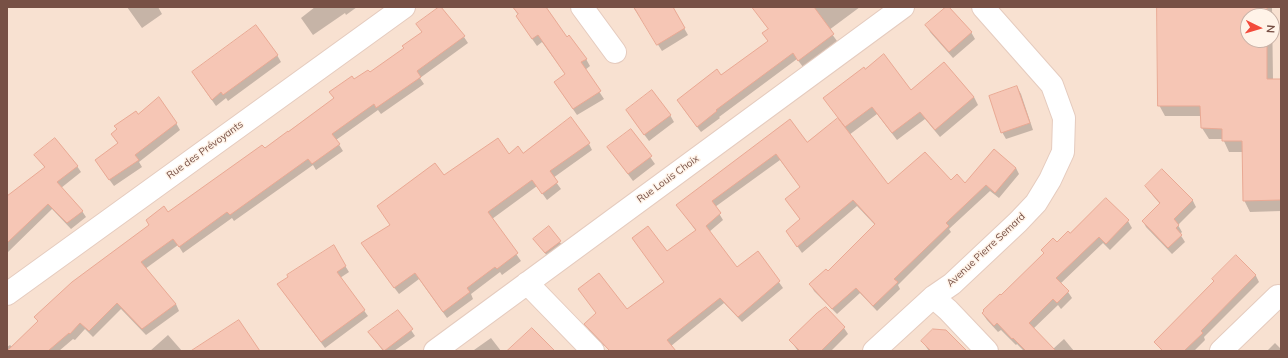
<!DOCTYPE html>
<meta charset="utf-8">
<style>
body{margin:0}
#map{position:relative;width:1288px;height:358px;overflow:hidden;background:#feeee0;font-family:Mulish,sans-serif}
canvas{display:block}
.frame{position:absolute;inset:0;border:8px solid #775045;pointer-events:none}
.north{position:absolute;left:1240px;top:8px;width:40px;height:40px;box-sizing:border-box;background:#fff3e8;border:1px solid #c9b2a7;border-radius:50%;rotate:95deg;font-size:11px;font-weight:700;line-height:16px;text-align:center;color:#775045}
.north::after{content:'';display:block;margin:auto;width:14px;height:18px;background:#f34a3a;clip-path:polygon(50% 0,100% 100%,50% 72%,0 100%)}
</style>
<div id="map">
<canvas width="1288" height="358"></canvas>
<div class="frame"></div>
<div class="north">N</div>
</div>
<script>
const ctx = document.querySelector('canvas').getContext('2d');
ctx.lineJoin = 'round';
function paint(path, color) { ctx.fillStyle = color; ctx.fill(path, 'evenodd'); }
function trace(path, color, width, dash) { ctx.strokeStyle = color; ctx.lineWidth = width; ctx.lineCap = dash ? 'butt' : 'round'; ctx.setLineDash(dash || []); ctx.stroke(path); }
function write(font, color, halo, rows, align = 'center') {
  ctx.font = font + ' Mulish,sans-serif'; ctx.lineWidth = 3; ctx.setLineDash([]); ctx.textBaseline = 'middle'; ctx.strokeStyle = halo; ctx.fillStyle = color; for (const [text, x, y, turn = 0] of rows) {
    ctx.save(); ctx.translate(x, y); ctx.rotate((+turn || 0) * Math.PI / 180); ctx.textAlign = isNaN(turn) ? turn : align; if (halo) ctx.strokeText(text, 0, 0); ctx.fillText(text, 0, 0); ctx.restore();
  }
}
paint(new Path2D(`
 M7,7H1281V351H7ZM1248,16H1272V40H1248Z`), '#f8e1d1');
paint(new Path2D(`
 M127,7H158L162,14L142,28Z
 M315,7H357L346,15L345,13L313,35L301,18Z
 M513,7H545L567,38L586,59L590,66L585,70L604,99L577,115L555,83L566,75L542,42L537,46L521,23L518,15Z
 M633,7H672L688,35L662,51L643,21Z
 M814,7H860L829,30L837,41L803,67L797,59L719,117L720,118L701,132L682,107L720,76L769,42L785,27Z
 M948,7L971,32L975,39L953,58L930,32L927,25Z
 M1158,7H1272L1273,80H1281V211L1250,212L1244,200L1243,152H1229L1223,139H1209L1202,128V116H1165L1159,105ZM1248,16H1272V40H1248Z
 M464,37L468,43L420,78L424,84L381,114L378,110L336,140L343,151L316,170L313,165L234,221L232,218L183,253L178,245L145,269L176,304L179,311L146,335L121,309L93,337L85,329L75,340L73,339L59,351H7V347L10,345L12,347L38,322L35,317L168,213L264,149L334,99L331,92L370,74Z
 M277,55L281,62L228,101L226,98L216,106L197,79Z
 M944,63L974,97L978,105L940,137L925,119L897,140L877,114L849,135L887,185L951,181L965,184L1016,168L1019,174L999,198L990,191L949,229L951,232L898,285L900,289L877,311L860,293L837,314L814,291L811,285L828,272L875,225L857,206L802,253L791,237L801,220L786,200L801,188L780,160L715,207L723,220L709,232L736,268L758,252L783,288L742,322L724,303L671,346L674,351H620L610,339L604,346L589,331L586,324L597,313L579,289L626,310L664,282L667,252L696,231L678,206L790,120L807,143L839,119L911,92Z
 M1017,87L1021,94L1033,130L1006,139L1002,132Z
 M138,115L176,123L180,130L139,162L142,167L114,186L100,167L118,144L112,134Z
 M670,115L674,122L649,141L631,117Z
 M631,130L655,164L633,181L613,154Z
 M589,144L592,150L553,178L561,189L547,200L537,186L492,219L521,261L502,275L500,272L471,294L473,299L447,318L419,279L399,294L366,250L444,176L509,155Z
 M35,155L77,166L81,172L61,188L82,211L86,217L71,229L52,209L7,253V197L45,168Z
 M1162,171L1193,201L1196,207L1178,225L1182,232L1180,234L1185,242L1172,254L1146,227L1143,221L1160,204L1150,192L1146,186Z
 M1128,221L1132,228L1110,250L1103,243L1060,284L1068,292L1072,298L1061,309L1058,305L1033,329L1053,349L1064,339L1074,351H1024L1017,344L1016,345L1001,330L998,332L987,320L983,314L1044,254L1042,250L1057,243L1070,234Z
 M549,228L562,245L547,256L537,242Z
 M333,247L349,272L340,278L368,316L325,348L282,290Z
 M1236,256L1256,276L1259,282L1204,337L1205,340L1194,351H1162L1155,342L1215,282Z
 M826,308L844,328L848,334L831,351H798L790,340Z
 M398,311L415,336L394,351H383L369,332Z
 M168,335L182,351H150Z
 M491,338L501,351H475L474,350Z
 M922,341L966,351H929Z
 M1275,343L1281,349V351H1267Z`), '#0003');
const building = new Path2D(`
 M439,7H441L465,36L417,71L421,77L376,108L374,104L332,134L340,144L312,164L308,159L230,215L227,212L179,247L173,239L141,262L176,304L142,329L117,303L89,331L80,323L70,334L69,333L48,351H7L38,321L34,317L72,282L149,225L146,220L164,206L168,212L262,145L265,148L288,131V132L334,98L329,92L352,76L354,79L368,70L370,72L404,48L402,46L422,32L416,24Z
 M513,7H546L567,37L569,35L587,59L581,62L601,91L573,109L554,82L565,74L538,35L532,39L516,16L518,14Z
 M634,7H673L685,28L657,45Z
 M752,7H814L834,34L798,61L793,53L716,110L717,111L697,127L677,100L717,69L721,75L768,41L762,33L768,29Z
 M946,7H949L972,32L949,52L925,25Z
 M1157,7H1267V16H1248V40H1267V79H1281V200L1243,201L1242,141H1222V129L1201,128L1200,106H1158Z
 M256,25L278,55L223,95L221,92L212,100L192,72Z
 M884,54L911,90L944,62L974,97L935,130L920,112L892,133L872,107L845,127L823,98L864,67L865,69Z
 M1017,86L1030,123L1001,133L989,96Z
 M652,90L671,115L644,135L626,110Z
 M159,97L177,123L135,155L139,160L109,180L95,160L118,143L111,134L117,129L114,126L136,111L138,114Z
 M571,117L590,143L550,171L558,182L542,194L532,180L488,212L518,253L497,269L495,267L467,288L470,292L443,312L415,273L394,288L361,243L390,225L377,206L435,163L444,175L498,138L509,154L518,146L523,153Z
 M838,118L888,184L925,152L951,180L957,174L965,183L994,149L1016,168L995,193L986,185L946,223L949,226L894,279L898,282L873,306L856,288L832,309L809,284L826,269L828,271L875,224L853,200L797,247L786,231L800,219L785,199L800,187L776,154L712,201L721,213L706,226L737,267L758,251L780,281L738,317L720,298L667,340L676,351H610L584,324L596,313L578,289L599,273L627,309L664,282L632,238L648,226L667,251L696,230L676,205L790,119L807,142Z
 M631,129L652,156L628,174L607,147Z
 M55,138L78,166L57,182L83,211L67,223L48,204L7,243V196L45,167L34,155Z
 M1162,169L1193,200L1174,219L1179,225L1176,228L1182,235L1168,248L1142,221L1160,203L1145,186Z
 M1106,198L1129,220L1106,244L1099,237L1056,278L1069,291L1057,303L1053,299L1029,323L1056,351H1026L1013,338L1012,339L997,323L994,326L982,313L984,311L983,310L1000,294L1001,295L1044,253L1041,250L1053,238L1057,242L1068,231L1070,233Z
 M549,226L561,241L545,253L533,239Z
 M334,245L346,266L337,272L365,310L321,342L277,284L288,277L287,275Z
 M1236,255L1256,275L1201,331L1203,333L1184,351H1163L1154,342L1214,281L1212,279Z
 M826,307L845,327L821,351H800L789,340L817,313Z
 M398,310L413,329L384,351L368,332Z
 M239,320L260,351H191Z
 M532,328L555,351H507Z
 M933,329L946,330L967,351H931L921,341Z`);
paint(building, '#f6c6b5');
trace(building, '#eaa994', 1);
const minor = new Path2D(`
 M582,7L615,52
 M527,283L593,351
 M7,294L404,7
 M933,297L948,310L987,351
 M435,351L903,7
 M874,351L933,297L952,284L1018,222L1036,203L1050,180L1063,152L1064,118L1052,85L983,7
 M1221,351L1278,296`);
trace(minor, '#e5cbbe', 24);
trace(minor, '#fff', 22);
write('10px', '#775045', '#fff3e8', [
 ["Rue des Prévoyants",205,150,-36],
 ["Rue Louis Choix",668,179,-36],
 ["Avenue Pierre Semard",986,250,-43]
]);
</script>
